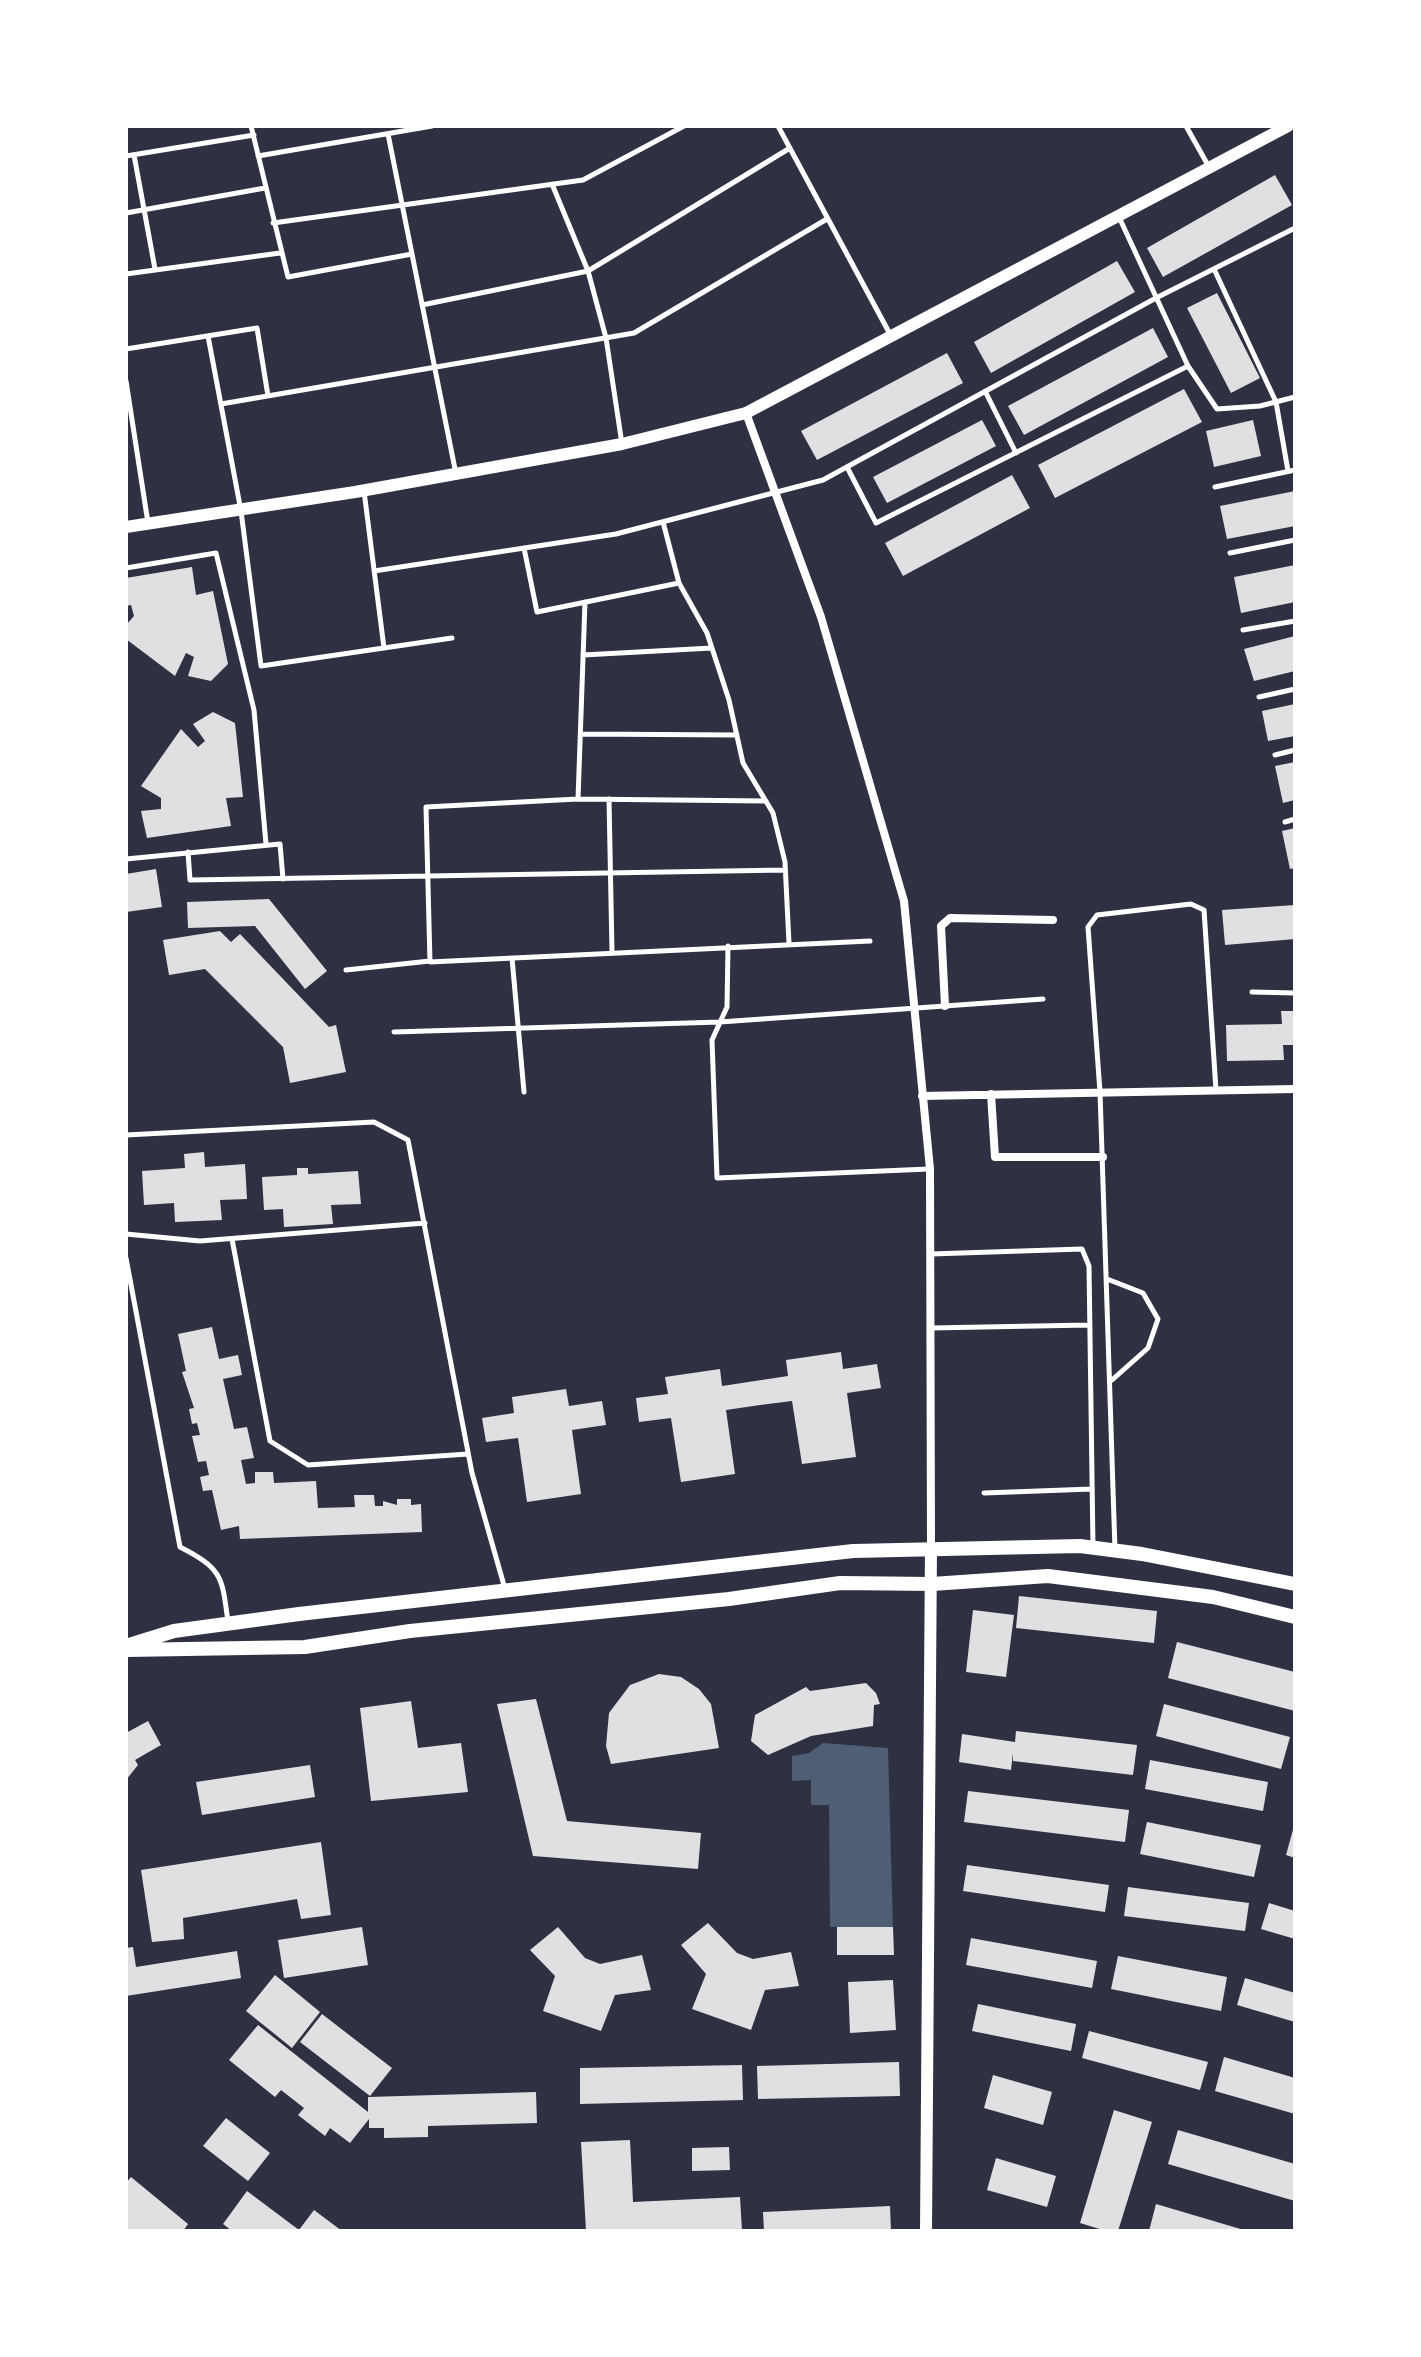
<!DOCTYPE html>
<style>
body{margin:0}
#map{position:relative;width:1421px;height:2357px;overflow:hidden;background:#2d3142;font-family:Poppins,sans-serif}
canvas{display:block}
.frame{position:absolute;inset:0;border:128px solid #fff;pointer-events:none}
</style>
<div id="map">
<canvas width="1421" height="2357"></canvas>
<div class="frame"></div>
</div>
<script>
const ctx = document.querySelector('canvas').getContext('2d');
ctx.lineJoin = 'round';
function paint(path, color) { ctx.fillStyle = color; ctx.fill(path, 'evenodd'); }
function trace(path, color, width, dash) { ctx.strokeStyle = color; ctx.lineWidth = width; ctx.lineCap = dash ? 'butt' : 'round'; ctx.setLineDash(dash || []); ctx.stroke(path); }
paint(new Path2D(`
 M823,1743L888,1748L893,1927H830L829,1805H811V1780L792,1781V1756L809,1753Z`), '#4f5d75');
paint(new Path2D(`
 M1275,175L1292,205L1163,277L1147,248Z
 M1117,261L1135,292L991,373L974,342Z
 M1217,293L1260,378L1231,393L1187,308Z
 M1153,328L1168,357L1024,435L1008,406Z
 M947,353L963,383L817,460L801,431Z
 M1184,389L1202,422L1055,498L1038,465Z
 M982,420L996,446L887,503L873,477Z
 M1253,420L1261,456L1214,467L1206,431Z
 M1012,475L1030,508L903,576L885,543Z
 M1295,491V526L1227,539L1220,506Z
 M1295,565V602L1241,613L1234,577Z
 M192,567L196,595L213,591L228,664L211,681L188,676L194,657L186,653L175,676L126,639V625L134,616L131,605L126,606V578Z
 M1295,636V671L1254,681L1244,649Z
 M1295,704V736L1268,741L1262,711Z
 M213,712L235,723L243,797L226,798L231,826L147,838L141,811L161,809V798L141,786L181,729L198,747L205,741L193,724Z
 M1295,762V800L1283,803L1275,766Z
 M1295,828V868L1290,869L1282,831Z
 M156,869L162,907L126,912V874Z
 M269,899L327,971L305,989L255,926L188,928L187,902Z
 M1295,905V939L1225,945L1222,910Z
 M220,931L231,942L240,934L329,1027L336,1025L346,1072L290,1083L283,1047L205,969L169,975L163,940Z
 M1281,1011H1295V1045H1283L1284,1060L1227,1061L1226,1025L1282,1024Z
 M204,1152L205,1167L245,1164L247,1199L220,1200L222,1220L175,1222L174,1203L144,1205L142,1171L185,1168L184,1154Z
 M297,1168H308V1174L358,1171L361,1204L331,1205L333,1224L284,1227L283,1209L264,1210L262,1177L297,1175Z
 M212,1327L219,1359L238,1355L242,1375L223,1379L234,1429L247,1427L254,1458L241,1460L246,1484L255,1483V1472H273L274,1483L316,1481L318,1508L355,1507L354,1495H374L375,1506H383V1501L397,1505V1499H411V1505L421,1504L422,1532L240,1539L239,1526L221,1530L212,1490L203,1491L200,1477L209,1475L206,1461L198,1462L192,1436L200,1435L197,1423L192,1424L189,1409L194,1408L182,1372L186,1371L178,1334Z
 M841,1352L843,1369L877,1364L881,1388L847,1393L856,1457L802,1464L792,1401L760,1405L726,1410L735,1474L681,1482L671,1418L639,1422L636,1398L668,1394L665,1377L720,1369L722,1386L788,1376L786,1360Z
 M566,1389L569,1406L602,1401L606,1425L572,1430L581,1494L527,1502L518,1438L486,1442L482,1418L514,1413L512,1397Z
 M1019,1596L1157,1611L1154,1643L1016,1628Z
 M973,1610L1014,1615L1006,1677L966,1672Z
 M1177,1642L1295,1672V1711L1168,1678Z
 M659,1674L681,1677L699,1689L711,1704L719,1748L611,1764L606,1746L609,1713L630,1685Z
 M866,1683L876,1693L880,1704L874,1705L873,1726L811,1736L768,1755L751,1741L755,1715L806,1687L810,1691Z
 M536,1699L567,1821L701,1833L698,1869L533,1856L497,1704Z
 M411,1701L418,1748L461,1743L468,1792L371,1801L360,1708Z
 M1164,1704L1290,1737L1281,1769L1156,1736Z
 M148,1721L161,1745L135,1760L138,1765L126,1780V1733Z
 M1016,1731L1137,1745L1133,1775L1013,1761V1753L1011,1770L959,1762L962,1734L1015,1742Z
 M1150,1760L1268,1782L1263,1811L1145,1789Z
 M310,1765L315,1797L202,1815L196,1782Z
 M968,1791L1129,1810L1125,1842L964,1822Z
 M1147,1822L1261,1845L1254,1877L1140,1854Z
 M1294,1826H1295V1858L1286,1855Z
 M321,1842L331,1915L301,1919L297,1899L183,1918L184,1939L152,1942L141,1870Z
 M967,1865L1109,1885L1105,1912L963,1891Z
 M1128,1887L1249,1903L1245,1931L1124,1916Z
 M1269,1903L1295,1911V1939L1261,1929Z
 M708,1923L737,1953L753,1959L791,1952L799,1986L765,1990L751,2030L692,2009L706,1974L681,1945Z
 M362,1927L368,1965L284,1978L278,1940Z
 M558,1927L585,1958L600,1964L642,1955L651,1990L615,1995L601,2031L543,2011L555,1976L530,1950Z
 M837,1927H893L894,1955H837Z
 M971,1938L1097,1961L1092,1988L966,1965Z
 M133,1947L136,1967L237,1951L241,1978L126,1996V1948Z
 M1118,1956L1227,1977L1221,2011L1111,1989Z
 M275,1975L320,2012L292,2048L246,2011Z
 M1245,1978L1295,1993V2022L1237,2005Z
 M893,1980L896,2030L850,2033L848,1982Z
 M978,2004L1076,2024L1071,2051L972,2031Z
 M322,2014L392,2068L370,2096L300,2042Z
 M258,2025L368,2112V2097L536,2092L537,2123L428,2126V2137L384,2138V2128H369V2119L350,2143L330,2128L325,2136L298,2115L304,2108L281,2090L275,2097L229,2060Z
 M1089,2031L1208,2062L1200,2090L1082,2058Z
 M1224,2057L1295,2078V2114L1215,2091Z
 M899,2062L900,2096L758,2099L757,2066Z
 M742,2065L743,2100L580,2104V2068Z
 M993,2075L1052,2092L1043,2125L984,2108Z
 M1114,2110L1152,2122L1118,2231H1106L1080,2223Z
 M226,2118L270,2153L248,2181L203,2146Z
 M1178,2130L1295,2164V2201L1168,2164Z
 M630,2140L633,2202L740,2197L742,2231H586L581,2142Z
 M729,2147L730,2170L692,2171V2148Z
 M996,2158L1056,2176L1047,2207L987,2190Z
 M131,2177L188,2224L183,2231H126V2183Z
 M247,2191L299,2230L314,2210L342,2231H232L223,2224Z
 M1156,2204L1244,2230V2231H1149Z
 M890,2206L891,2231H764L763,2212Z`), '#e0e0e3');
trace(new Path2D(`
 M251,126L288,277L412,254
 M778,126L891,336
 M1186,126L1209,167
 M388,134L456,474
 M134,155L155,269
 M126,156L254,135
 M258,156L432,126
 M552,184L588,271L606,338L622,444
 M126,213L265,188
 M1119,217L1188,366L1217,409L1260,406L1295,397
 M273,223L583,180L684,126
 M1214,269L1276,402L1288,471
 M126,274L280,253
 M422,305L588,271L790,148
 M208,336L241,511L261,666L452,638
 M126,349L257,328L268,396
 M126,381L148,523
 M985,391L1016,453
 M221,404L634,333L827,219
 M847,467L876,523L1188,366
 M1215,487L1295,470
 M364,491L384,648
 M663,522L679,583L707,633L729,700L743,763L773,813L785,862L789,943
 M524,548L537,612L679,583
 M1230,553L1295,540
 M126,568L216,553L254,710L266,844
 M374,571L616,534L823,480L1156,298L1295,228
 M585,602L578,799L766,801
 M1243,630L1295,621
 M583,655L712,648
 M1259,697L1295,689
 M581,734L737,735
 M1275,755L1295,750
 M578,799L426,807L430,962L870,941
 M609,799L612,952
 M1285,822L1295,819
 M188,852L190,880L785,870
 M126,859L280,844L283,879
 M728,946L727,1007L712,1040L717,1178L929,1169
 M512,958L524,1092
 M346,970L430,961
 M1252,992L1295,993
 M394,1032L720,1022L1043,999
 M126,1135L374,1122L408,1140L472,1473L505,1589
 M126,1234L200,1241L425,1223
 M232,1239L270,1441L308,1465L468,1454
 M931,1254L1082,1249L1089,1266L1093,1547
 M126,1258L180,1547C223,1569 222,1577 228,1622
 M1107,1279L1143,1293L1158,1319L1148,1348L1112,1380
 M931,1328L1089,1325
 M984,1493L1092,1489
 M1115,1550L1100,1092L1088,927L1097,915L1191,904L1204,910L1216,1090`), '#fff', 5);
trace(new Path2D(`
 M746,413L821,617L904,901L930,1169L931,1547
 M945,1006L941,926L950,918L1053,920
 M991,1094L995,1157H1103
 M922,1096L1295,1089`), '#fff', 8);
trace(new Path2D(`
 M126,527L355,492L622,444L746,413L1288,126
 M926,2231L931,1547`), '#fff', 12);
trace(new Path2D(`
 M126,1646L174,1631L299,1614L853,1551L1080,1546L1142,1554L1295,1584
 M127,1650L305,1647L410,1631L729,1599L840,1583L932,1584L1048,1576L1213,1597L1295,1617`), '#fff', 14);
</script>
